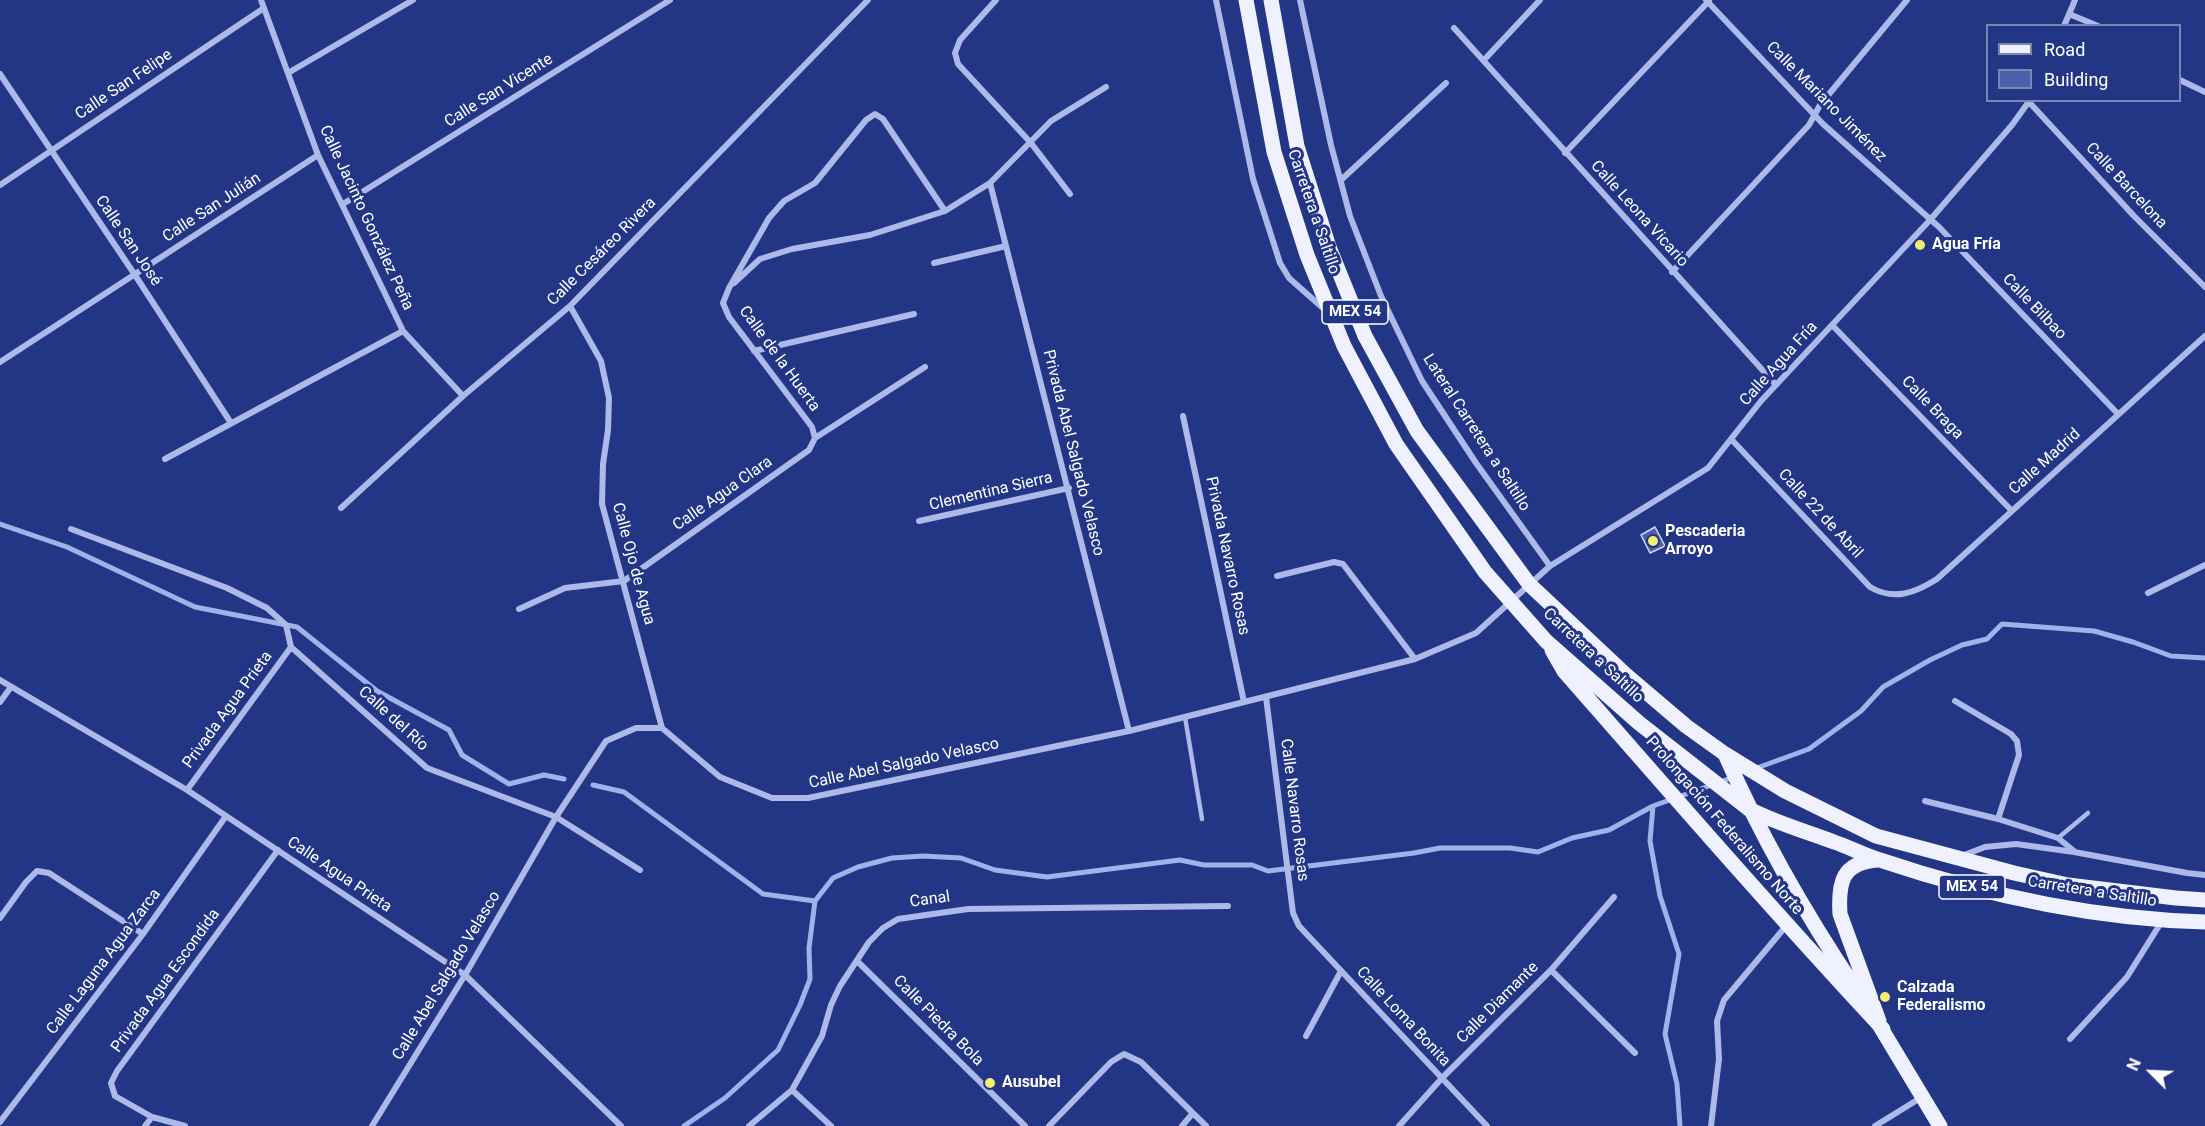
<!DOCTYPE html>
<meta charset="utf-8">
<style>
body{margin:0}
#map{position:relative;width:2205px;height:1126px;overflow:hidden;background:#233685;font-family:Roboto,sans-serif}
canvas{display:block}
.legend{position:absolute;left:1986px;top:24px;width:195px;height:78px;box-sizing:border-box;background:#233685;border:2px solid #7b86b6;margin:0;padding:8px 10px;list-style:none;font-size:18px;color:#fff}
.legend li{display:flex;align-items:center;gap:12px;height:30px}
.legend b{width:30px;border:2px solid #7b86b6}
.north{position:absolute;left:2121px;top:1042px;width:60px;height:60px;-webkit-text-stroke:4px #233685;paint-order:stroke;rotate:294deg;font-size:16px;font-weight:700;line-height:24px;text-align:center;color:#fff}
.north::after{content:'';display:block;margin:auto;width:21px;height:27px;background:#fff;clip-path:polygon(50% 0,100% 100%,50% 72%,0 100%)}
</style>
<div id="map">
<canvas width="2205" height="1126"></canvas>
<ul class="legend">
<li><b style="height:8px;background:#eff1fe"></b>Road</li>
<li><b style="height:16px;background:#4b60ad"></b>Building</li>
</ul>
<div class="north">N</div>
</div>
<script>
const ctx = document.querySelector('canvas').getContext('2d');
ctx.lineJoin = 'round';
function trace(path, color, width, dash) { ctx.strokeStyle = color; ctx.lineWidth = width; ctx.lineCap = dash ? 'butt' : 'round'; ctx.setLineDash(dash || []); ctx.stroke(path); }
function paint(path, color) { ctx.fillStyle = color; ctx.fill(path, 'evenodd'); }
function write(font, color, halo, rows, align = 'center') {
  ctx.font = font + ' Roboto,sans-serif'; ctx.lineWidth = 6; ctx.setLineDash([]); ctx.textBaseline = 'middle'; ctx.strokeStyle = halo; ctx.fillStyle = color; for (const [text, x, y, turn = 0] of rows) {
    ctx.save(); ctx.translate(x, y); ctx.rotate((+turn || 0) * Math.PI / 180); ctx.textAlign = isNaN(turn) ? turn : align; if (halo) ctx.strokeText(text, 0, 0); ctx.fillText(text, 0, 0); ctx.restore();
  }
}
trace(new Path2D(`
 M0,524L67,547L195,607L297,627L377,691L449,730L462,755L509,784L544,775L564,779
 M1754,769L1809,749L1861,711L1883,687L1930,660L1962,645L1987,639L2002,624L2094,631L2133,642L2171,656L2205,658
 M593,785L624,792L763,894L815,901
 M1653,806L1650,841L1660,896L1679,954L1665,1034L1677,1084L1680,1126
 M684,1126L725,1098L778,1050L800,1005L810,979L809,948L815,901L833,878L858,867L892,858L923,856L961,858L995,870L1047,877L1180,860L1204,865H1252L1268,871L1414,853L1440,848H1510L1538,852L1572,838L1609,830L1653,806L1734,777`), '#a1b1e9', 5);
const building = new Path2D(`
 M1655,527L1665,546L1650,553L1641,535Z`);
paint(building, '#4b60ad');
trace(building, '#d0d9f7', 1.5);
trace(new Path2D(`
 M1185,717L1202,819
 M2058,838L2088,813`), '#acb9e9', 4.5);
trace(new Path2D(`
 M261,0L318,155L403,331L463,396
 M996,0L960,40L955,53L958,64L1031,143L1070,194
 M1216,0L1253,179L1280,263L1289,278L1324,309
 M1300,0L1331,145L1350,216L1381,296L1422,381L1476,463L1550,566
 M1706,0L1823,124L1939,227L2118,414
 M2069,14L2098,26
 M2064,26L2075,0
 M1454,28L1776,385
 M1484,60L1540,0
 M288,73L413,0
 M0,74L135,275L231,423
 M2180,80L2205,92
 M2029,102L2134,216L2205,287
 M1565,153L1709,1
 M1341,180L1446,83
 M990,183L1129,731
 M0,185L264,8
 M343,204L670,0
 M934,263L1006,246
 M1672,272L1809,125L1820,105L1907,0
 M734,283L760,259L792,249L870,235L945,211L990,183L1051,121L1106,87
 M570,306L601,361L609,398L608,430L603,464L602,504L662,728
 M1832,325L2012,511
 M754,351L914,314
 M0,362L318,155
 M1183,416L1244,702
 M815,438L812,427L729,317L723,303L729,288L769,218L784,201L815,183L866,120L875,114L883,119L945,211
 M1731,439L1870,587C1894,601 1915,593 1937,579L2205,336
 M165,459L403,331
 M341,508L463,396L570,306L868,0
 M919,521L1069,488
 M71,529L227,588L267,608L286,625L291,647
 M1277,576L1334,562L1343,564L1415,659
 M2148,593L2205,565
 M519,609L565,588L624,581L809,450L815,438L925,367
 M291,647L427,768L556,817L640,870
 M0,680L187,790L465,975L621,1126
 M1266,697L1293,913L1299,926L1487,1126
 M1955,701L2011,734L2017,741L2019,755L1998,819
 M0,702L11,687
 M187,790L291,647
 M1925,801L1998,819L2058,838L2074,851
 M1964,855L1985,847L2016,844L2074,852L2187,873L2205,875
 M0,918L26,882L37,871L49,873L143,934
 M857,961L1025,1126
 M1551,970L1635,1053
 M1306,1036L1341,971
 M2070,1039L2127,977L2162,921
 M792,1090L831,1126
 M0,1122L143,934L226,816
 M145,1126L152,1117
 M185,1126L152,1117L115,1096L111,1083L117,1071L278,850
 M372,1126L465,975L556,817L606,741L636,728H662L720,777L772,798H808L1129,731L1415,659L1476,633L1550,566L1708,468L1761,401L1930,220L2012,125L2030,100
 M749,1126L792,1090L822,1036L831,1005L840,986L869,942L883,928L898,919L968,909L1228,906
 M1049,1126L1111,1062L1124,1054L1141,1062L1206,1126
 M1182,1126L1193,1113
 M1399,1126L1442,1078L1551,970L1614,897
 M1711,1126L1719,1059L1717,1021L1724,1000L1786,926
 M1875,1126L1922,1097`), '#acb9e9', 6);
trace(new Path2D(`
 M1246,0L1274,152L1307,255L1344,346L1396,444L1485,572L1546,641L1639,723L1749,809C1776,823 1805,831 1834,842C1849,847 1864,855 1880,860C1984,895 2095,919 2205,922
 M1271,0L1297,146L1329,247L1365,336L1417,431L1529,584L1626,675L1686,726L1725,754L1785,791L1876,836L2014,873L2068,885L2176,898L2205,900
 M1552,650L1564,671C1669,791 1774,912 1883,1029
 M1725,754C1761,837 1806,915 1857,991
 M1877,860C1842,863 1838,882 1840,914L1879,1021
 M1878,1023L1940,1126`), '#eff1fe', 15);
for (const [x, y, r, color] of [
 [1920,245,6,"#f4ed6f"],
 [1653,541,6,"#f4ed6f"],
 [1885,997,6,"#f4ed6f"],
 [990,1083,6,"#f4ed6f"]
]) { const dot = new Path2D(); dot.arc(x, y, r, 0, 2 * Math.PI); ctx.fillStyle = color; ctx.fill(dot); trace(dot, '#233685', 2); }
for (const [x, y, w] of [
 [1355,312,66],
 [1972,887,66]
]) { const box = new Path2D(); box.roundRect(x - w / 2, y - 12, w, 24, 4.5); ctx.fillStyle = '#233685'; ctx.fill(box); trace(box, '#fff', 1.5); }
write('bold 15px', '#fff', null, [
 ["MEX 54",1355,312],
 ["MEX 54",1972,887]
]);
write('16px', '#fff', '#233685', [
 ["Calle San Felipe",124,85,-34],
 ["Calle San Vicente",499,91,-32],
 ["Calle Mariano Jiménez",1826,102,45],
 ["Calle Barcelona",2126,186,47],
 ["Calle San Julián",212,208,-33],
 ["Carretera a Saltillo",1313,212,71],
 ["Calle Leona Vicario",1639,214,48],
 ["Calle Jacinto González Peña",366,218,65],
 ["Calle San José",128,241,56],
 ["Calle Cesáreo Rivera",602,252,-45],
 ["Calle Bilbao",2034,307,46],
 ["Calle de la Huerta",779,359,54],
 ["Calle Agua Fría",1779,364,-48],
 ["Calle Braga",1932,408,46],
 ["Lateral Carretera a Saltillo",1476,433,57],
 ["Privada Abel Salgado Velasco",1073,453,76],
 ["Calle Madrid",2045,462,-42],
 ["Clementina Sierra",991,492,-13],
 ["Calle Agua Clara",723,494,-35],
 ["Calle 22 de Abril",1820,514,47],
 ["Privada Navarro Rosas",1227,556,78],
 ["Calle Ojo de Agua",633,564,75],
 ["Carretera a Saltillo",1593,656,43],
 ["Privada Agua Prieta",228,710,-54],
 ["Calle del Río",393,719,42],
 ["Calle Abel Salgado Velasco",904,764,-12],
 ["Calle Navarro Rosas",1294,810,83],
 ["Prolongación Federalismo Norte",1724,826,49],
 ["Calle Agua Prieta",339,875,34],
 ["Carretera a Saltillo",2092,892,9],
 ["Canal",930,900,-8],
 ["Calle Laguna Agua Zarca",104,962,-53],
 ["Calle Abel Salgado Velasco",447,976,-59],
 ["Privada Agua Escondida",166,981,-54],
 ["Calle Diamante",1498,1003,-45],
 ["Calle Loma Bonita",1403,1017,47],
 ["Calle Piedra Bola",938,1021,45]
]);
write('bold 16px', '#fff', '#233685', [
 ["Agua Fría",1932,245],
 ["Pescaderia",1665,532],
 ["Arroyo",1665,550],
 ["Calzada",1897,988],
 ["Federalismo",1897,1006],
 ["Ausubel",1002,1083]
], 'left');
</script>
